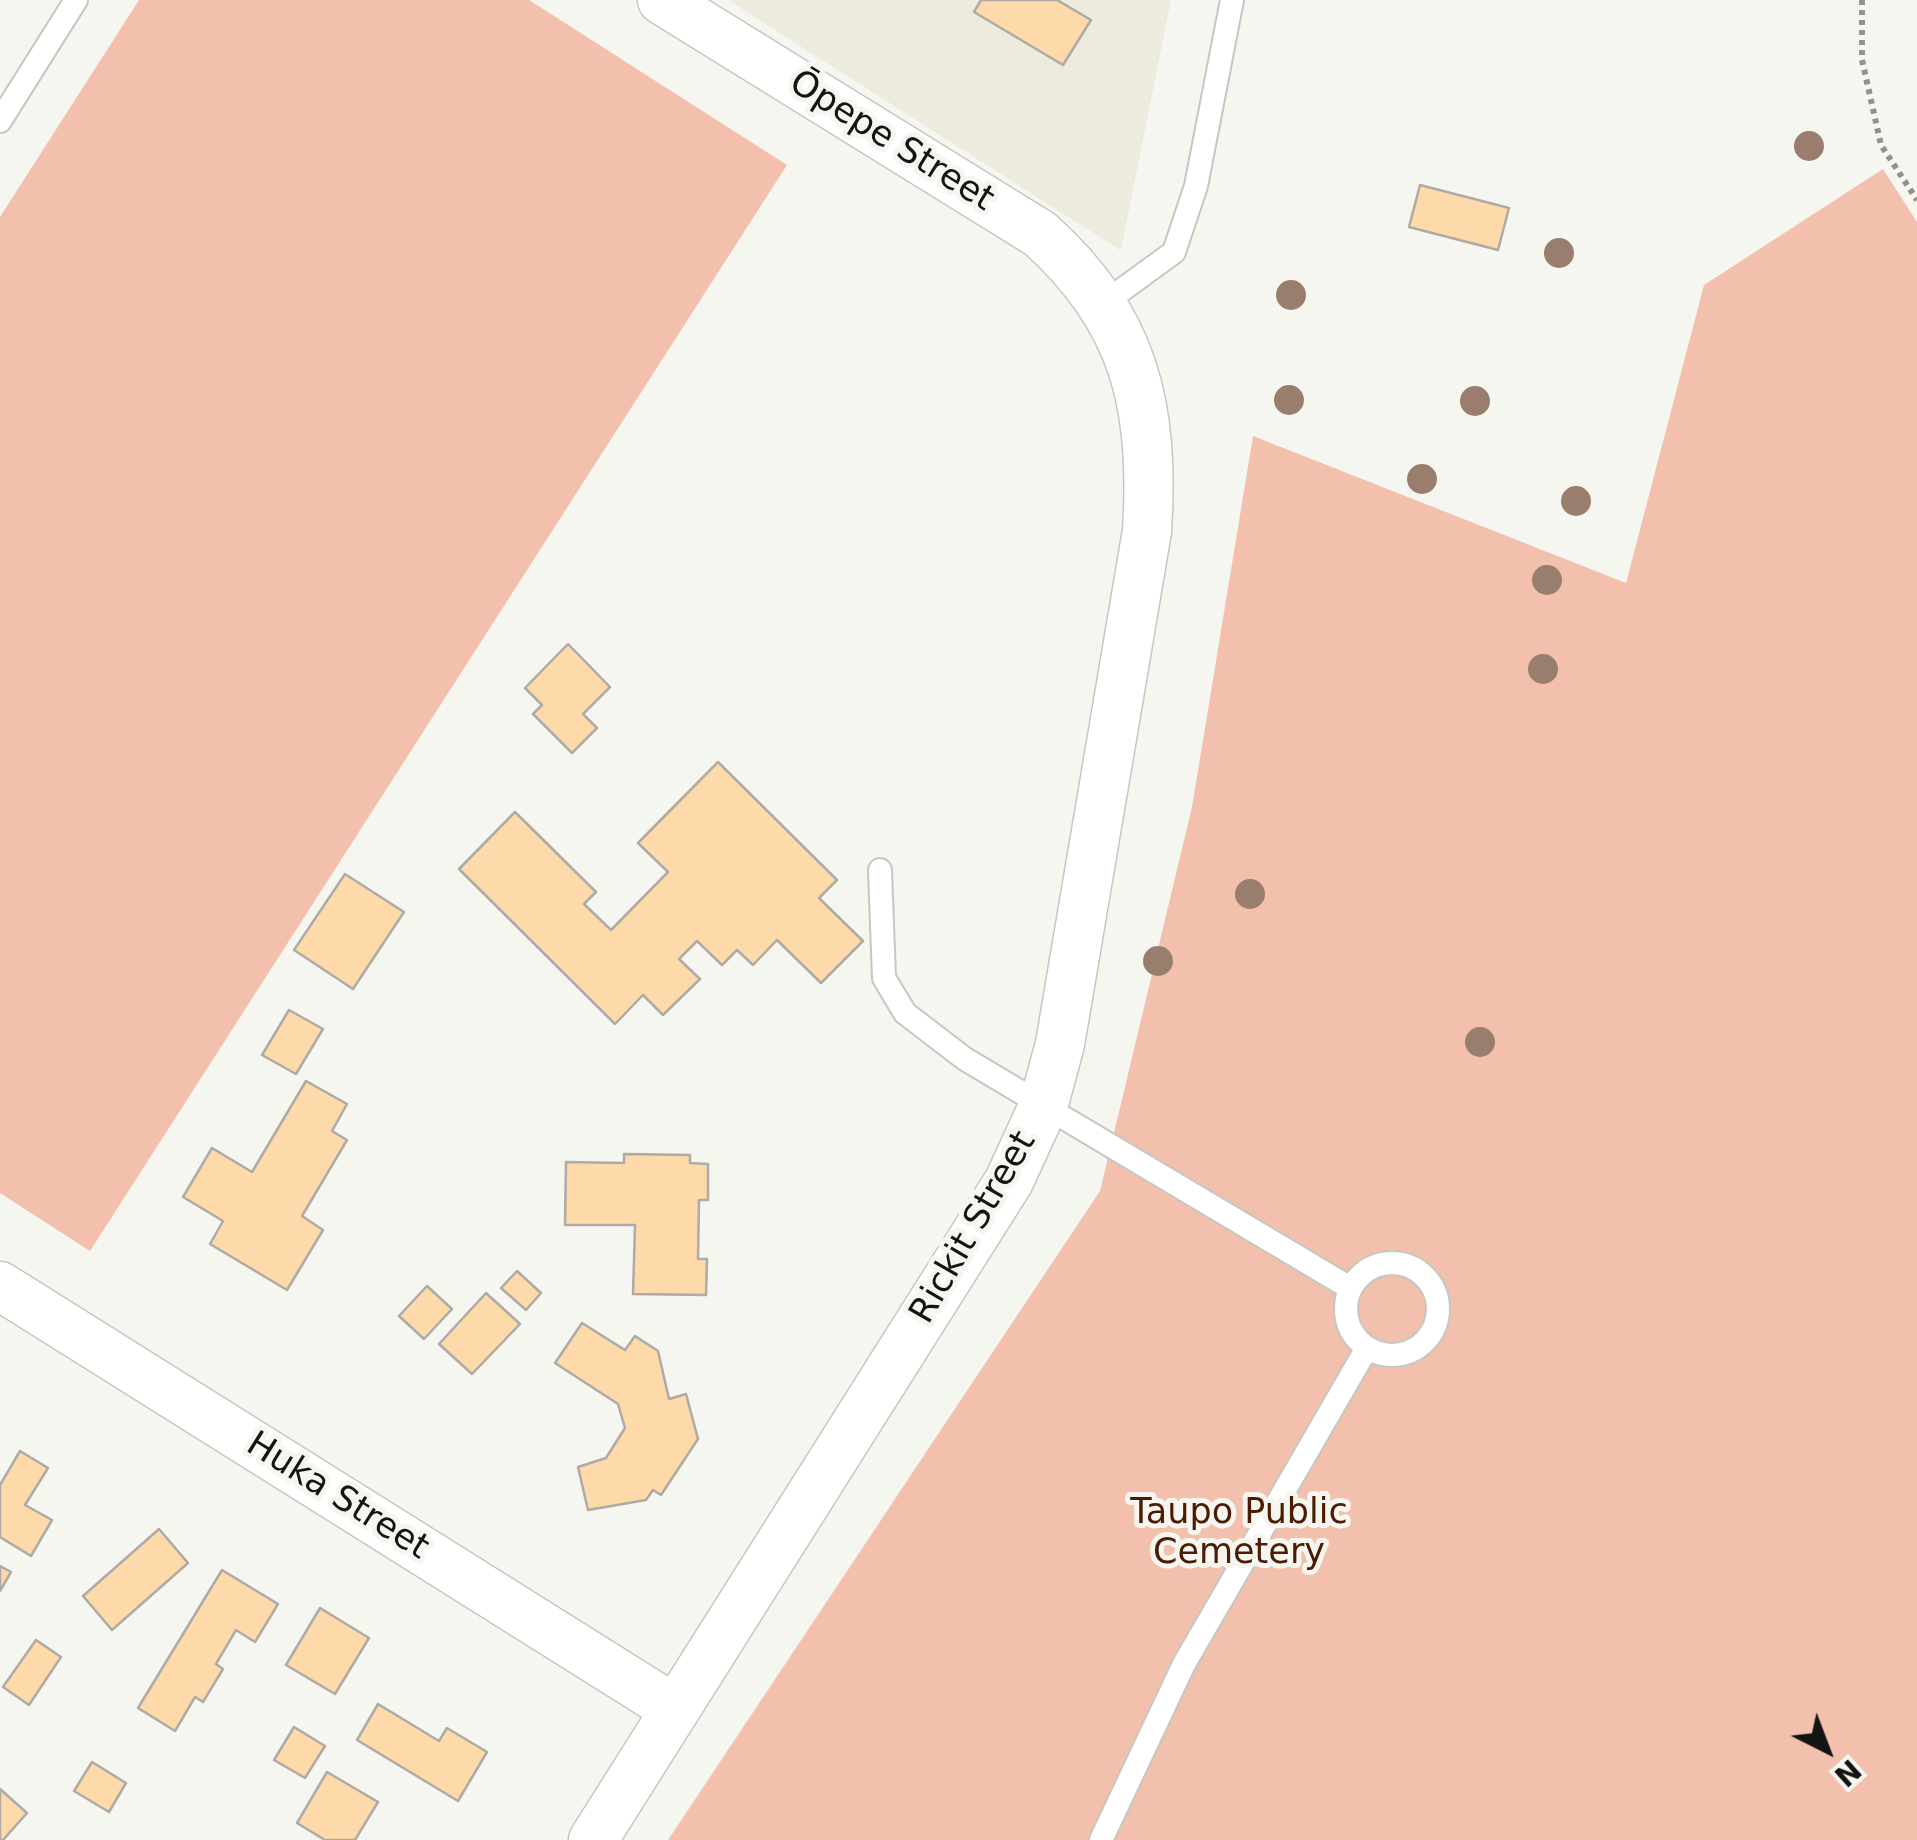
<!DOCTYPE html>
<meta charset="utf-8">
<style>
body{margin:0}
#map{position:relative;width:1917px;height:1840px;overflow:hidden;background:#f6f6f0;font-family:"DejaVu Sans",sans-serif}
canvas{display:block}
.north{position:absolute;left:1777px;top:1700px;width:100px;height:100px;-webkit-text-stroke:8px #f6f6f0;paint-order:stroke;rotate:138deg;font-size:28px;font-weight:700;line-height:40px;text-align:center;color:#141412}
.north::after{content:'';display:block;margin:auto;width:35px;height:45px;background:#141412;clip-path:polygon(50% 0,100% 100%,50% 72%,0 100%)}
</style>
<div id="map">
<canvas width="1917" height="1840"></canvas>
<div class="north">N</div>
</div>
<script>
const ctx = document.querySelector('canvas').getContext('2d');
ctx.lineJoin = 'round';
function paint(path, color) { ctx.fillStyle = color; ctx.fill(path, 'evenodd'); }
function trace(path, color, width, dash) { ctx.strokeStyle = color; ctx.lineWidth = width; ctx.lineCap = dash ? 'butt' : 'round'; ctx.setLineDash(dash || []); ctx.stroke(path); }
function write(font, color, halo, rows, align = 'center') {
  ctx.font = font + ' "DejaVu Sans",sans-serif'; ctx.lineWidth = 10; ctx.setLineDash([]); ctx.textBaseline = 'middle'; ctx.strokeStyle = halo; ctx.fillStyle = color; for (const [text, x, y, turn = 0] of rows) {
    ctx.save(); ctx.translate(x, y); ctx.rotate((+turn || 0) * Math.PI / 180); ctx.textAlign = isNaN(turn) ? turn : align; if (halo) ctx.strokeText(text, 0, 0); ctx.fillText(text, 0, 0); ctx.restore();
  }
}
paint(new Path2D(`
 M728,0H1171L1121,250H1120Z`), '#ecebdd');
paint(new Path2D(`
 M139,0H529L787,165L90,1251L0,1193V217Z
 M1883,169L1917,222V1840H668L1100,1191L1192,807L1253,436L1626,583L1704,285Z`), '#f2c0ac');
const building = new Path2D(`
 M981,0H1057L1091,20L1063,65L974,12Z
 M1420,185L1509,208L1498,250L1409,227Z
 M568,644L610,687L583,714L597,728L572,753L533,714L542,705L525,688Z
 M718,762L837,880L819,898L863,941L821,983L777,940L753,965L737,950L722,965L697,941L679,959L700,979L663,1015L643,995L615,1024L459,869L515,812L596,892L584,904L611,930L668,872L638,843Z
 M345,874L404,912L353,989L294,950Z
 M289,1010L323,1029L296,1074L262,1055Z
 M306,1081L347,1104L332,1131L347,1140L302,1216L323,1230L287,1290L210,1244L223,1221L183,1197L212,1148L252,1172Z
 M624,1154L690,1155V1163L708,1164V1200H699L698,1259H707L706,1295L633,1294L635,1225H565L566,1162L624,1163Z
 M517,1271L541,1293L526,1310L501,1288Z
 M427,1286L452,1309L424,1339L399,1316Z
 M486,1293L520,1324L472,1374L439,1344Z
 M582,1323L625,1350L635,1336L658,1351L669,1399L686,1394L698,1439L661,1495L653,1490L646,1500L588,1510L578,1467L606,1458L625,1428L618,1404L555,1363Z
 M20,1451L48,1468L25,1505L52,1520L31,1556L0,1537V1485Z
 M159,1529L188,1563L112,1630L83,1596Z
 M0,1566L11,1572L0,1591Z
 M222,1570L278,1604L255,1642L236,1630L216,1664L223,1669L203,1702L195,1697L175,1731L138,1708Z
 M320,1608L369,1638L335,1694L286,1665Z
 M36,1640L61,1657L29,1705L3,1687Z
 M378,1704L439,1741L447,1728L487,1752L458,1801L357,1740Z
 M294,1727L325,1746L305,1778L274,1760Z
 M92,1762L126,1783L109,1812L74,1791Z
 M327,1772L378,1802L355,1840H325L297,1823Z
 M0,1789L27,1813L3,1840H0Z`);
paint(building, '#fedaab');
trace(building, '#aeaaa5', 2.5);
const lane = new Path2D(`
 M0,121L76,0
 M1104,303L1174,252L1196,186L1232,0
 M880,870L884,978L905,1013L965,1059L1350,1288
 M1346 1309a46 46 0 1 1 92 0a46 46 0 1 1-92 0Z
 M1101,1840L1184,1664L1367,1348`);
const street = new Path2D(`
 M0,1286L673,1708
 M593,1840L1009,1181L1043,1107L1060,1044L1147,531C1155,407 1135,319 1040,234L662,0`);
trace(lane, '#c7c7c1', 26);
trace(street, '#c7c7c1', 51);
trace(new Path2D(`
 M1862,0V60L1881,145L1917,200`), '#91918d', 6, [5, 5]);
trace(lane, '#fff', 22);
trace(street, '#fff', 48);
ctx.fillStyle = '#997e6e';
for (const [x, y] of [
 [1809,146],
 [1559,253],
 [1291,295],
 [1289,400],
 [1475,401],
 [1422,479],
 [1576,501],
 [1547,580],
 [1543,669],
 [1250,894],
 [1158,961],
 [1480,1042]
]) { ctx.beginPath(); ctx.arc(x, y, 15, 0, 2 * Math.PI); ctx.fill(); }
write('35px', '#141412', '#f6f6f0', [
 ["Ōpepe Street",891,142,32],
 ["Rickit Street",974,1228,-60],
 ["Huka Street",337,1497,32]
]);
write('35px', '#4d1b04', '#f6f6f0', [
 ["Taupo Public",1239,1514],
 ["Cemetery",1239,1554]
]);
</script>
